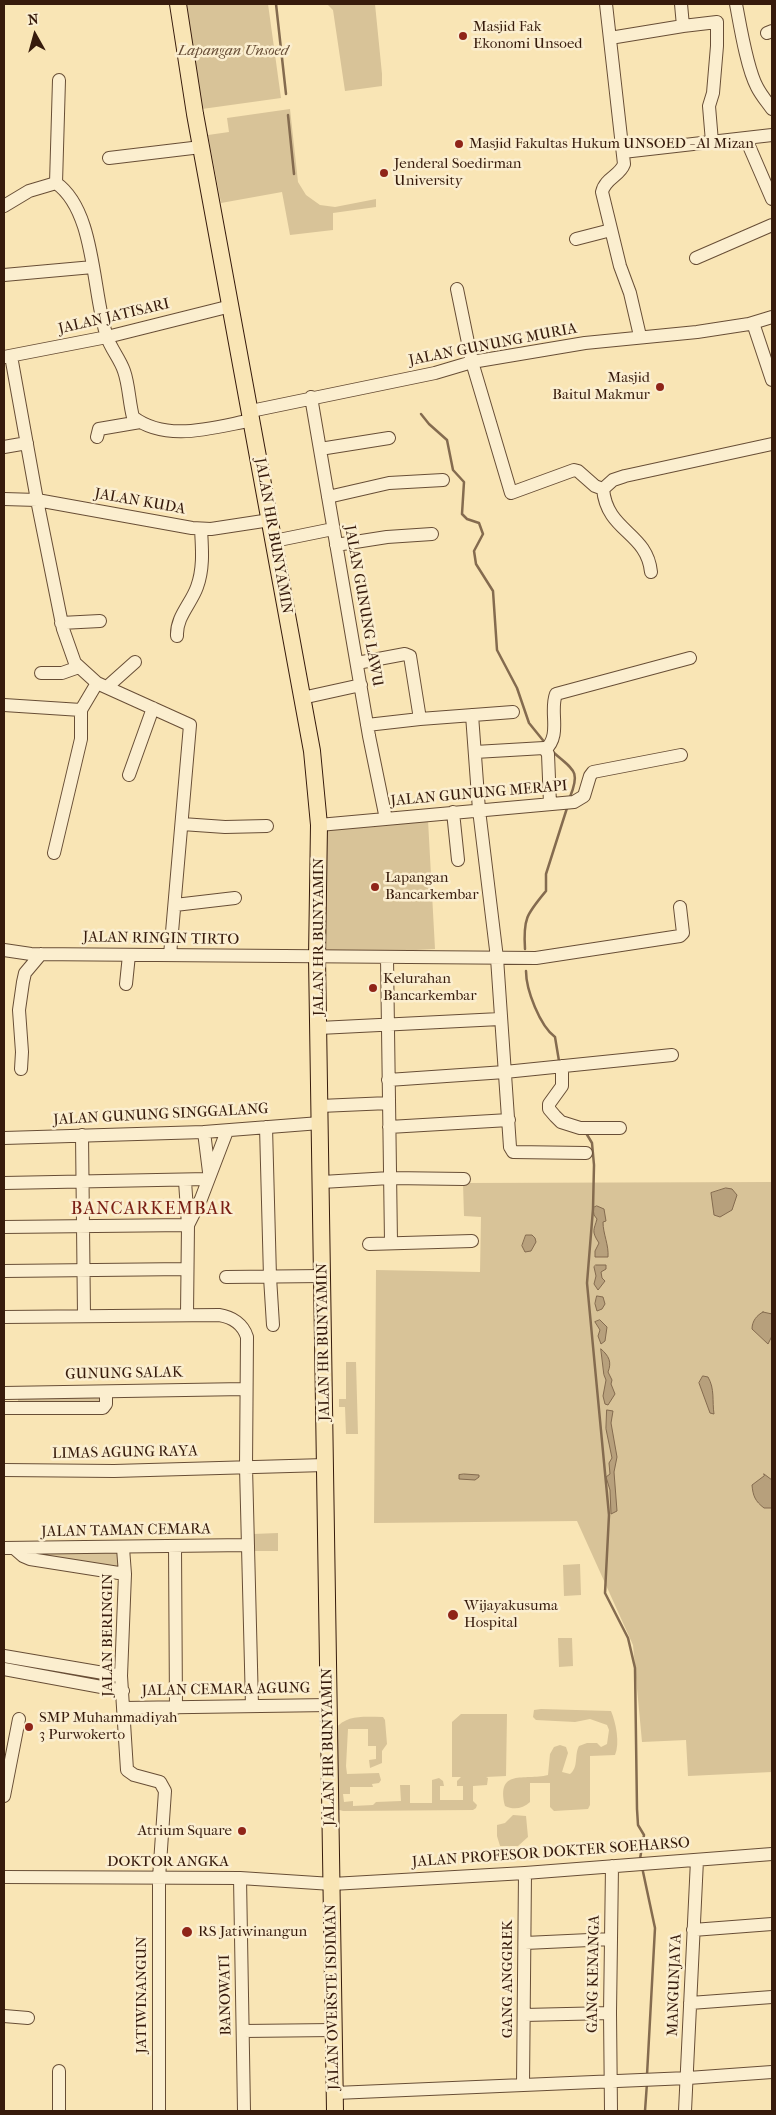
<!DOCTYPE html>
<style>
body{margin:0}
#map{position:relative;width:776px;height:2115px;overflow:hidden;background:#f9e5b5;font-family:"IM FELL French Canon",serif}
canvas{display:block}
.frame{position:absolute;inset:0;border:5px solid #371b0c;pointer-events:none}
.north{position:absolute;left:10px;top:10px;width:50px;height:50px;-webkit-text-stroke:4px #fbeecf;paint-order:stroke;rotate:353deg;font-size:14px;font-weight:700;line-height:20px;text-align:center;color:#371b0c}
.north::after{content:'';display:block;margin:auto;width:18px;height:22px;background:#371b0c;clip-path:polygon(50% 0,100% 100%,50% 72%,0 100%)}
</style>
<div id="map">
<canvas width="776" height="2115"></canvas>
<div class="frame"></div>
<div class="north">N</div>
</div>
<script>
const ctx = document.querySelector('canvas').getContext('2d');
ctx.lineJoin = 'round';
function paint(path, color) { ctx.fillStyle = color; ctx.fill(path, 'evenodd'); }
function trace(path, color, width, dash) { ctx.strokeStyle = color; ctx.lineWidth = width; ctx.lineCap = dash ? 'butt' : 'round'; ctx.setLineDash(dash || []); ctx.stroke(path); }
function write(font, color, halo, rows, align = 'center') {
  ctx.font = font + ' "IM FELL French Canon",serif'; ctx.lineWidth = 5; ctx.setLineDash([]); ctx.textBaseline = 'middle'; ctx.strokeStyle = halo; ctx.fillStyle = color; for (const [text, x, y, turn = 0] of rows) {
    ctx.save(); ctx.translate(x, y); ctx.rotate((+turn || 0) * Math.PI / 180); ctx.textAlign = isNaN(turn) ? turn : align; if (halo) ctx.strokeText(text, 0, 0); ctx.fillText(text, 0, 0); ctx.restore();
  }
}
paint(new Path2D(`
 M185,4H268L281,98L202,109Z
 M327,4H375L382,74V86L345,91L333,10Z
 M290,109L298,182L306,195L320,205L335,207L376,199V207L333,213V230L290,235L282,192L221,203L208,135L229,132L227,118Z
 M428,820L435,949L323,955L316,826Z
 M772,1182V1772L688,1776L686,1740L642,1742L633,1645L577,1521L374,1523L376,1270L480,1272L481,1217L464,1216L463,1183Z
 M346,1362H356L358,1434H346L345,1407H339V1399H346Z
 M103,1394L102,1406H18V1395Z
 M278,1533V1551H254L253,1534Z
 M21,1551H120L122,1571Z
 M580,1564L581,1595L564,1596L563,1565Z
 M558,1638H572L573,1666L559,1667Z
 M541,1709L611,1711C616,1723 620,1743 615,1755L590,1756V1805L588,1809L554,1811L550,1807V1783H530V1802C523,1809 513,1810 505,1806C496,1768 524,1781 548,1775L550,1754L554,1747L560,1745L566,1747L568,1753L562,1772L570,1774C579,1767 574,1755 579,1746L587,1743H597L601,1747L607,1744L609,1730L607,1725L590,1719L575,1722L536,1720L533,1717L534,1710Z
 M461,1714H507L506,1776L486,1777L488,1778L487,1785L473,1786V1801L477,1805L476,1808L473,1810L343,1811L336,1809L335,1729C347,1714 365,1717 383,1717L385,1720L387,1744L382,1751V1763L370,1768L369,1760L376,1759V1746H368V1729H348L346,1766L347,1774L379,1773L381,1780L379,1783L372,1784L373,1787H350V1794H343L344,1802L353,1801V1806L373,1805L376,1802L401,1801L400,1785H410V1803H432V1780L439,1778L443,1781L444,1786H440V1800H463V1786H457V1781L461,1777H452V1722Z
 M513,1815L526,1816L528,1837L518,1846H500L497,1836V1825L505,1823Z`), '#d8c398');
const water = new Path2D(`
 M726,1188L732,1189L737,1195L732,1210L720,1217L714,1215L711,1193Z
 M597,1206L604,1209L606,1221L603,1222C603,1234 609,1245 608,1257H595V1251L599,1243C591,1231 594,1230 597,1219L594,1215L593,1208Z
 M526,1235H532L535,1238L536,1242L531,1251L525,1252L522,1246Z
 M596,1265H606V1269L601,1272L602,1278L605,1281L598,1290L594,1284L596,1276L594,1267Z
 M597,1296L603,1297L605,1304L602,1309L597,1311L595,1304Z
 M763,1312L772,1314V1336L768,1344L752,1329C752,1321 757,1315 763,1312Z
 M600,1320L607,1327L605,1341L601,1344L598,1336L600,1330L595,1322Z
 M601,1349C609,1356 612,1362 608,1372L612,1380L611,1384L615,1394L608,1405L605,1404L603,1396L606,1380L604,1375Z
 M703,1376L708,1377C715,1389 712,1401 714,1414L710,1413L699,1383Z
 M607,1410L613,1411L611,1423L617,1457L614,1472L617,1511L611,1514L610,1490L606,1477L610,1474L609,1463L612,1458L606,1429Z
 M464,1474L479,1475V1477L475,1480L459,1479V1475Z
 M764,1474L772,1480V1508H764C755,1501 753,1496 752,1485L764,1476Z`);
paint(water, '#b7a07c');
trace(water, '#846b4f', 1);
trace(new Path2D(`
 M276,4L286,94
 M288,115L294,174
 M421,414L429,424L447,440L453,470L464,482L462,514L467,519L479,523L483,534L474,551L476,564L493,591L497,650L517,688L529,723L546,744
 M553,752C573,770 581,770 570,797
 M525,949C523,918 527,914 546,891V874L567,808
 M526,971C526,990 540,1026 555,1037L559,1061
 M586,1133L592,1143L594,1165L593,1209L587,1283L609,1515L605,1593L628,1638L635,1668L637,1809L638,1825L644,1835L640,1859
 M642,1867L655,1928L647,2075
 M645,2111L647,2083`), '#846b4f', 2.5);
const minor = new Path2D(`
 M606,4L624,164C620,176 605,178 602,192L620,266L630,293L640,336
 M681,4L683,26
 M736,4C740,25 747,69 757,87C761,95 767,102 772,109
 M767,33L772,31
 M610,38L683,26L717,22V46L713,93L709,106L712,142
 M746,139L772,199
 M623,152L772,135
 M109,158L201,147
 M56,183L59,80
 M4,206L29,191L56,183C96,211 92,293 107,337C111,349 120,359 124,371C129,385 129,402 133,417C167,443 214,427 253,420
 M576,239L611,230
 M696,258L772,225
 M4,275L93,267
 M457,289L472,362L511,493L574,470L578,471L595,486L603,489
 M753,323L772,380
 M11,356L37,500L63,629L75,663L97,683L190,725L170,955
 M4,357L107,337L231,306
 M311,397L369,736L386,819
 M251,411L435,373L472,362L585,343L697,332L749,324L772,317
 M97,437L99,429L140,422
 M4,447L27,443
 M320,449L389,438
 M603,489L613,480L625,476L772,444
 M603,489C607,532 647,532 651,572
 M328,497L389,483L443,480
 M4,499L37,500L192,528L211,529L270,520
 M274,541L333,529
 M336,545L387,537L432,534
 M61,623L100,621
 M177,636C176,617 191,604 197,587C204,568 202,548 201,529
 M357,663L405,654L410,656L420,719
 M41,673H62L79,667
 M107,687L135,662
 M302,698L361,685
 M4,705L81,710
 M472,715L479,810L497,958L510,1147L513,1152L586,1153
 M367,725L420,719L513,712
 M545,750C562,735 549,712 556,694L690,658
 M475,752L544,748L548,754L550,804
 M129,775L153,708
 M453,812L458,860
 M182,824L225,827L267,826
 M319,825L574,802L584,796L590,776L593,772L681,755
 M54,853L81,739V710L97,683
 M175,905L235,898
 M4,950L31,954L536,958L680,936L683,933L680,907
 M387,958L391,1242
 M126,984L129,955
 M319,1028L500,1019
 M562,1066V1086L549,1104V1109L555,1116L561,1122L580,1128H620
 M21,1069L22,1052L19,1010L23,982L25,973L41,954
 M388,1080L505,1072L672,1055
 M320,1106L389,1103
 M266,1127L270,1277L273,1325
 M389,1127L509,1120
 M204,1132L209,1172
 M82,1135L84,1316
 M4,1138L204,1132L320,1123
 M322,1182L390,1178L464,1179
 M4,1183L208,1179
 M4,1227L188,1225L185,1181
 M369,1244L472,1241
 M4,1271L187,1269
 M226,1277L323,1276
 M187,1314L188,1225L201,1199L227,1131
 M4,1317L219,1315C232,1317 243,1324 247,1337L246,1467L252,1706
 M4,1393L245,1389
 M4,1408H103L106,1404V1392
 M4,1470L114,1471L325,1465
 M175,1547L176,1708
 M4,1548L248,1545
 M123,1548L125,1574L121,1676L127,1770L134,1775L160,1782L165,1791L159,1878V2111
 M15,1549L23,1556L30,1559L125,1574
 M4,1656L121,1676
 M4,1669L123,1691
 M124,1708L329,1705
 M4,1796L19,1719
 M4,1877L240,1878L332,1884L525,1873L772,1854
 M240,1878L244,2111
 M693,1930L772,1924
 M525,1943L611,1939
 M690,2003L772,1997
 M524,2015L610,2013
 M4,2016L28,2018
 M243,2031L333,2030
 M523,2085L525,1873
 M335,2093L688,2078L772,2072
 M59,2111V2071
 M611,2111L610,2013L612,1866
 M685,2111L697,1860`);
const major = new Path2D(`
 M178,4L195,114L312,751L319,825L317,957L335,2111`);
trace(minor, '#684e36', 14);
trace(major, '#371b0c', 18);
trace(minor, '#fbeecf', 12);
trace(major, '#f9e5b5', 16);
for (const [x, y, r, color] of [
 [463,36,5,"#8f2418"],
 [459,144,5,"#8f2418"],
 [384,173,5,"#8f2418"],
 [660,387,5,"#8f2418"],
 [375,887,5,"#8f2418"],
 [373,988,5,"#8f2418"],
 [453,1615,6,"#8f2418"],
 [29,1727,5,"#8f2418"],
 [242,1831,5,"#8f2418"],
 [187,1932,6,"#8f2418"]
]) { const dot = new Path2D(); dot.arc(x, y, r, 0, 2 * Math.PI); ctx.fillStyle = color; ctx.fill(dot); trace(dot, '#fbeecf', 2); }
write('15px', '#371b0c', '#fbeecf', [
 ["Masjid Fak",473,27],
 ["Ekonomi Unsoed",473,44],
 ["Masjid Fakultas Hukum UNSOED - Al Mizan",469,144],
 ["Jenderal Soedirman",394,164],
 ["University",394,181],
 ["Masjid",650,378,"right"],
 ["Baitul Makmur",650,395,"right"],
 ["Lapangan",385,878],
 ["Bancarkembar",385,895],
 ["Kelurahan",383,979],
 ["Bancarkembar",383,996],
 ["Wijayakusuma",464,1606],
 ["Hospital",464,1623],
 ["SMP Muhammadiyah",39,1718],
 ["3 Purwokerto",39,1735],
 ["Atrium Square",232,1831,"right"],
 ["RS Jatiwinangun",198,1932]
], 'left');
write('italic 15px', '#674d36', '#fbeecf', [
 ["Lapangan Unsoed",233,51]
]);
write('15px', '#371b0c', '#fbeecf', [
 ["JALAN JATISARI",114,317,-13],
 ["JALAN GUNUNG MURIA",493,345,-11],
 ["JALAN KUDA",140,502,10],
 ["JALAN HR BUNYAMIN",273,536,80],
 ["JALAN GUNUNG LAWU",363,606,80],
 ["JALAN GUNUNG MERAPI",479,794,-5],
 ["JALAN HR BUNYAMIN",319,937,-90],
 ["JALAN RINGIN TIRTO",161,939,1],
 ["JALAN GUNUNG SINGGALANG",161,1115,-3],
 ["JALAN HR BUNYAMIN",324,1342,-91],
 ["GUNUNG SALAK",124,1374,-1],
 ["LIMAS AGUNG RAYA",125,1453,-1],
 ["JALAN TAMAN CEMARA",126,1531,-1],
 ["JALAN BERINGIN",108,1635,-90],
 ["JALAN CEMARA AGUNG",226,1690,-1],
 ["JALAN HR BUNYAMIN",329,1747,-91],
 ["JALAN PROFESOR DOKTER SOEHARSO",551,1853,-4],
 ["DOKTOR ANGKA",168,1862],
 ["GANG KENANGA",594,1974,-89],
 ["GANG ANGGREK",508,1979,-90],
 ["MANGUNJAYA",675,1985,-88],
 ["JATIWINANGUN",142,1995,-90],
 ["BANOWATI",226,1995,-91],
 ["JALAN OVERSTE ISDIMAN",333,1997,-91]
]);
ctx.letterSpacing = '1px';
write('18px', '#7a1f14', '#fbeecf', [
 ["BANCARKEMBAR",152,1210]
]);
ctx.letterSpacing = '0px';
</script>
